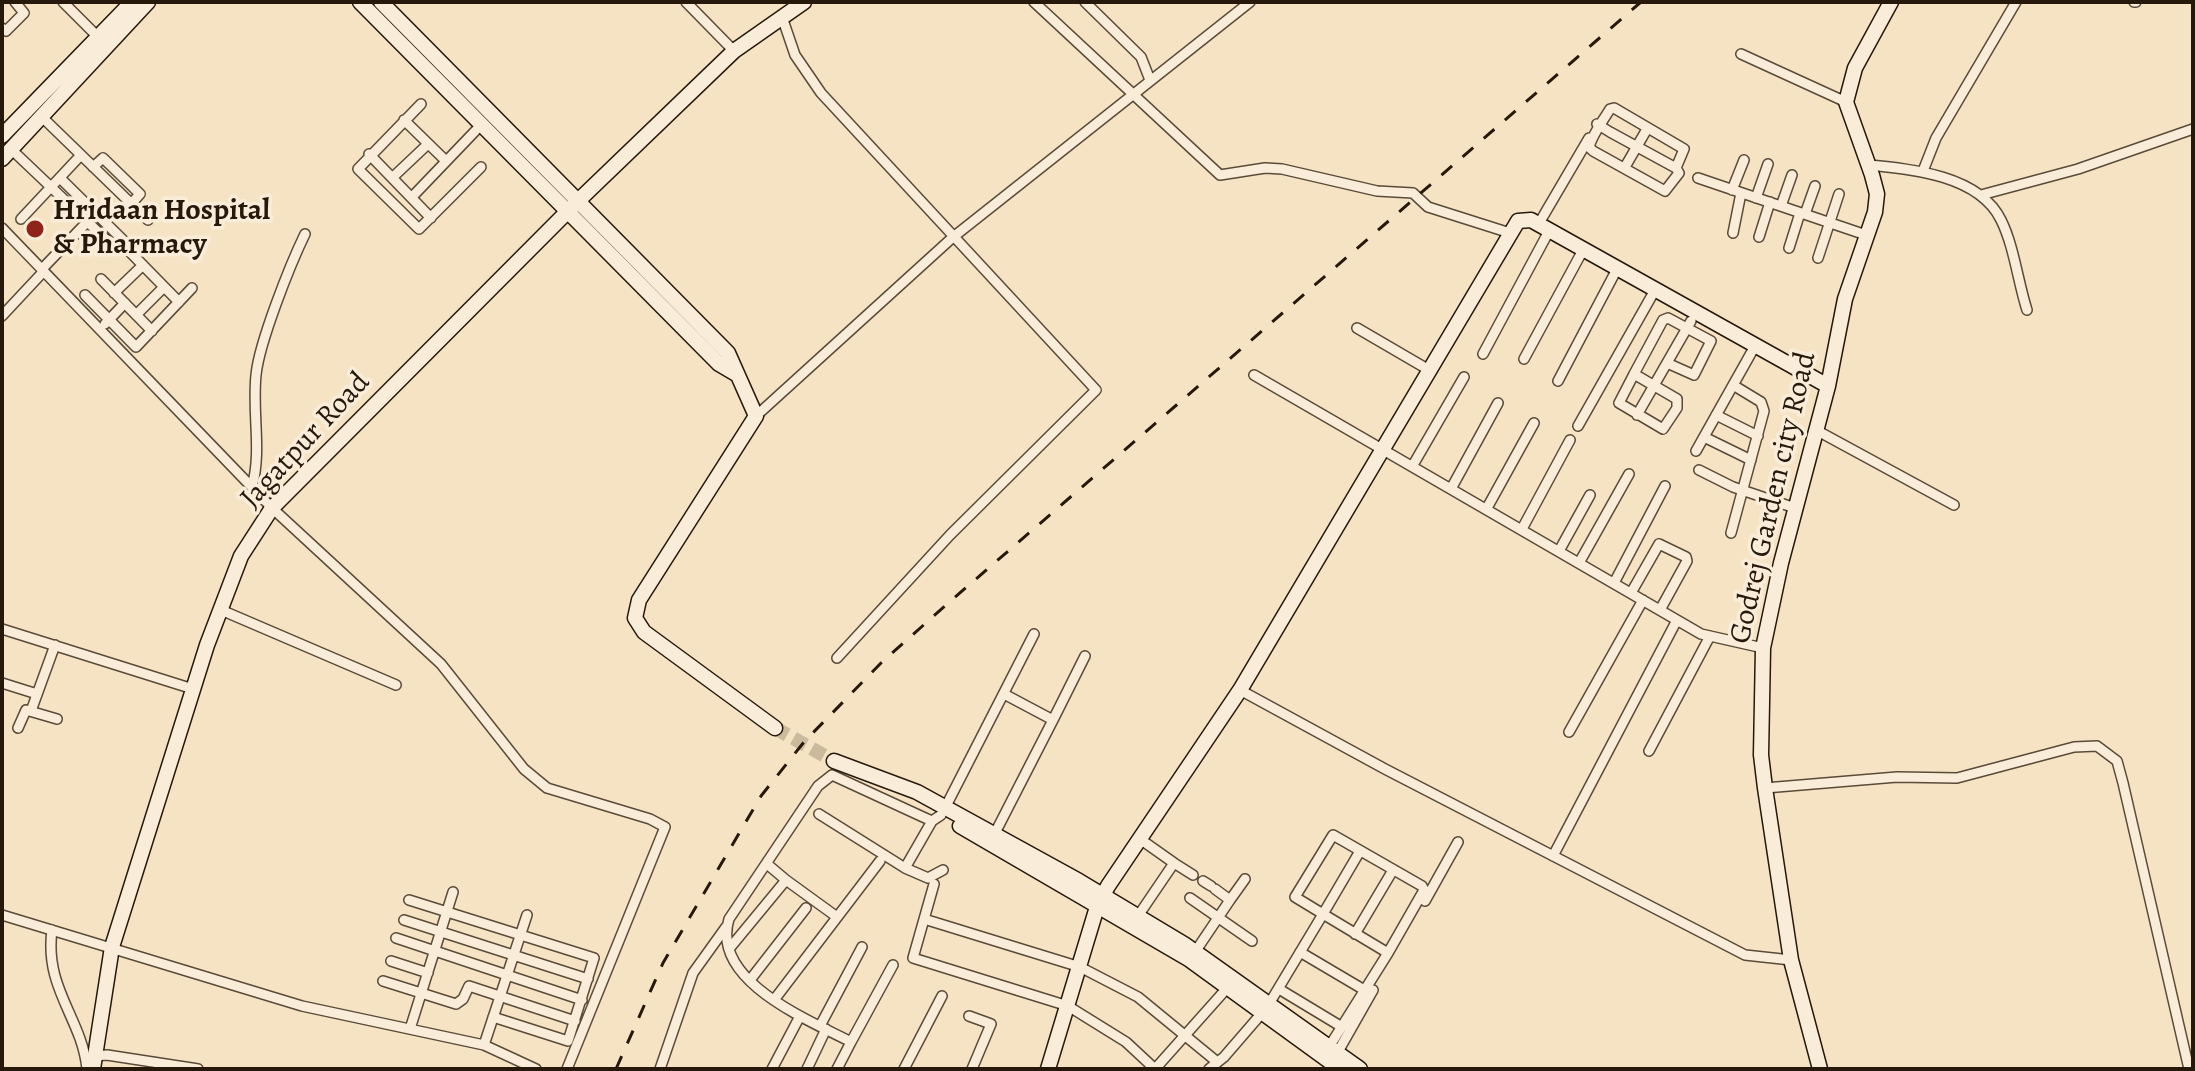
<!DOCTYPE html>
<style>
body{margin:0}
#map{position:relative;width:2195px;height:1071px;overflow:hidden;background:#f6e3c4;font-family:Alegreya,serif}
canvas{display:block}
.frame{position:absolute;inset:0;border:4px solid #26180a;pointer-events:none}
</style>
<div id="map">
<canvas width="2195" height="1071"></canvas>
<div class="frame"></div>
</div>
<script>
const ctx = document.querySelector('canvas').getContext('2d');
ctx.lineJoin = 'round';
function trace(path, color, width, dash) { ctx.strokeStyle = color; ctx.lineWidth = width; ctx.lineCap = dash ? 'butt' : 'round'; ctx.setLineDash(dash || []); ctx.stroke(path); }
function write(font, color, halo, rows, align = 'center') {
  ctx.font = font + ' Alegreya,serif'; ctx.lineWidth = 7; ctx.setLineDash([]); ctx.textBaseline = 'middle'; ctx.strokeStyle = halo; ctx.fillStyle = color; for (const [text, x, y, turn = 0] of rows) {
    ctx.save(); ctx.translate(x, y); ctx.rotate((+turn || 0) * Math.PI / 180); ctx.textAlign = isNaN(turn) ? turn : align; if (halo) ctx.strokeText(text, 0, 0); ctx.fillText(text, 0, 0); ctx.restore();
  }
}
trace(new Path2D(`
 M775,728L834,761`), '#ccba9f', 14, [14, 7]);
const street = new Path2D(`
 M63,2L98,37
 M686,2L734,51
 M1034,2L1220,175L1265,168L1282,169L1377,191L1413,193L1428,207L1510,233
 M1085,2L1141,57L1150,80
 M2134,2H2136
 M782,17L795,55L821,93L1096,390L950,535L837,658
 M2,28L6,31L24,13L15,2
 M1741,54L1846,102
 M421,104L358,169L419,229L481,167
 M42,117L148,220
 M404,120L446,161
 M1597,124L1610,132L1676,168L1679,173L1665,191L1593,151L1589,147C1593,133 1603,121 1610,109L1614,108L1684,149L1676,168
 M11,149L116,249
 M369,154L431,218
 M1868,165C1911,169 1979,175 2001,220C2014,246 2018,282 2027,310
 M93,167L103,158L140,194L131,204
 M1625,167L1647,129
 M1923,171L1936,138L2016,2
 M60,178L125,242
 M392,178L428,144
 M1698,178L1866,235
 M1732,190L1744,160
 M1981,195L2078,169L2193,129
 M412,197L480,126
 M1756,198L1768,164
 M1781,206L1792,175
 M1805,214L1815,186
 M21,219L81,155
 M1538,225L1589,138
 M2,228L272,508L441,664L524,769L547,788L650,819L665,827L567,1069
 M1733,233L1741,193
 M1759,237L1770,202
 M1789,248L1800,213
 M129,251L179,302
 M1818,258L1839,194
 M42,269L90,219
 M101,279L152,331
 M114,293L143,265
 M85,295L136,347L192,288
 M136,315L164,287
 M2,316L44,271
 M105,324L125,303
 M1357,328L1429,370
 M1483,354L1549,231
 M1524,359L1583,250
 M1634,374L1619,403L1663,429L1677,408V399L1634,374L1663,320L1668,318L1711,341L1694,375L1667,363
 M1254,375L1701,634L1763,648
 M1558,381L1617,269
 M1637,415L1691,321
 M1716,415L1758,436
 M756,416L952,238L1250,2
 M1578,426L1655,290
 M1816,430L1954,505
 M1704,437L1751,460
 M1696,451L1755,346
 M1413,465L1464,377
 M1699,470L1733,487L1795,508
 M252,487C262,450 252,414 256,375C259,343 290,265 305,234
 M1452,487L1498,403
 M1487,508L1534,423
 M1522,529L1570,440
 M1731,533L1764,411L1761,402L1733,385
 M1559,551L1590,495
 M1579,563L1629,474
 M1614,583L1665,486
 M1631,593L1659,544L1686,557L1687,561L1660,610
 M221,610L396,685
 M2,629L193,689
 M2,683L37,694
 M1240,690L1385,769L1745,955L1791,960
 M1004,694L1053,720L1085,656
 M31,711L55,645
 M18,728L26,710L57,719
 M1569,732L1643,600
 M1649,751L1710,636
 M1765,788L1897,777L1957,778L2074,747L2097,746L2117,761L2123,783L2189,1069
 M945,808L1034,634
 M819,814L905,868L932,821
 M994,835L1053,720
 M1360,851L1323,914L1295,897L1333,835L1422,886L1424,890L1388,953
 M1553,856L1677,620
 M1174,863L1193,875
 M767,864L786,880
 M905,868L928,878L943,870
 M1203,881L1211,886
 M934,884L913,958L1068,1006L1126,1042L1155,1069
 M1190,898L1252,941
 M409,900L594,958L568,1041L493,1017
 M1230,900L1245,879
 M1425,901L1458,842
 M2,915L302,1006L484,1045L536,1069
 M1138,916L1174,863L1140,839
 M924,919L1080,967L1138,997L1216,1061
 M404,920L588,979
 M52,930C44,989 82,1018 87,1069
 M1355,934L1393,870
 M396,938L582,1000
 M729,949L786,880L837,917
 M1195,952L1230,900L1215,889
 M1300,952L1366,991
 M391,961L428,973
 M750,980L806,908
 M383,981L456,1004L463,999L469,986L575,1021
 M1279,989L1342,1027
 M774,1000L880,861
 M1269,1004L1323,914L1388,953L1329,1047
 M969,1016L991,1024L972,1069
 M820,1026L862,947
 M410,1029L453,892
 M851,1042L893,965
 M484,1045L527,915
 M93,1056L107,1055L198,1069
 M1335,1057L1373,990
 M660,1069L693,973L726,927
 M772,1069L800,1016
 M807,1069L826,1029
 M837,1069L851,1042C809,1020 710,981 729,919L818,786L832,775L923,817L932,821L941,815
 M904,1069L942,996
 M1155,1069L1228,987
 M1209,1069L1224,1057L1262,1013`);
const secondary = new Path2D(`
 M360,2L719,364L736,374
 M381,2L728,353L756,416L639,600L635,618L644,632L775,728
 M2,136L132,2
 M2,159L148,2
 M834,761L917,792L1079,881L1184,944L1360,1069
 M960,826L1190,960L1340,1069
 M93,1069L112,947L207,645L241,556L272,508L579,200L734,51L804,2
 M1048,1069L1097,907L1108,886L1240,690L1518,221L1531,220L1828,386
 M1820,1069L1791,960L1765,788L1761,755L1763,648L1781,563L1828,386L1845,299L1875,212L1877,194L1872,175L1846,102L1855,68L1891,2`);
trace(street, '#5a4b38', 12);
trace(secondary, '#26180a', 17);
trace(street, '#f9edd9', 9);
trace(secondary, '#f9edd9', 14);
trace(new Path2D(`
 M616,1069L663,963L761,796L804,742L881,663L946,605L1641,2`), '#26180a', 3, [14, 14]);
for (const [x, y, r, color] of [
 [35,229,10,"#8f2418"]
]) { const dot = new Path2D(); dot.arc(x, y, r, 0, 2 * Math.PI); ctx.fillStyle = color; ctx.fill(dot); trace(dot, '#f9edd9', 3); }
write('bold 30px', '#26180a', '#f9edd9', [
 ["Hridaan Hospital",53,212],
 ["& Pharmacy",53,246]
], 'left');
write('30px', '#26180a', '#f9edd9', [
 ["Jagatpur Road",306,441,-47],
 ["Godrej Garden city Road",1774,498,-77]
]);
</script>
